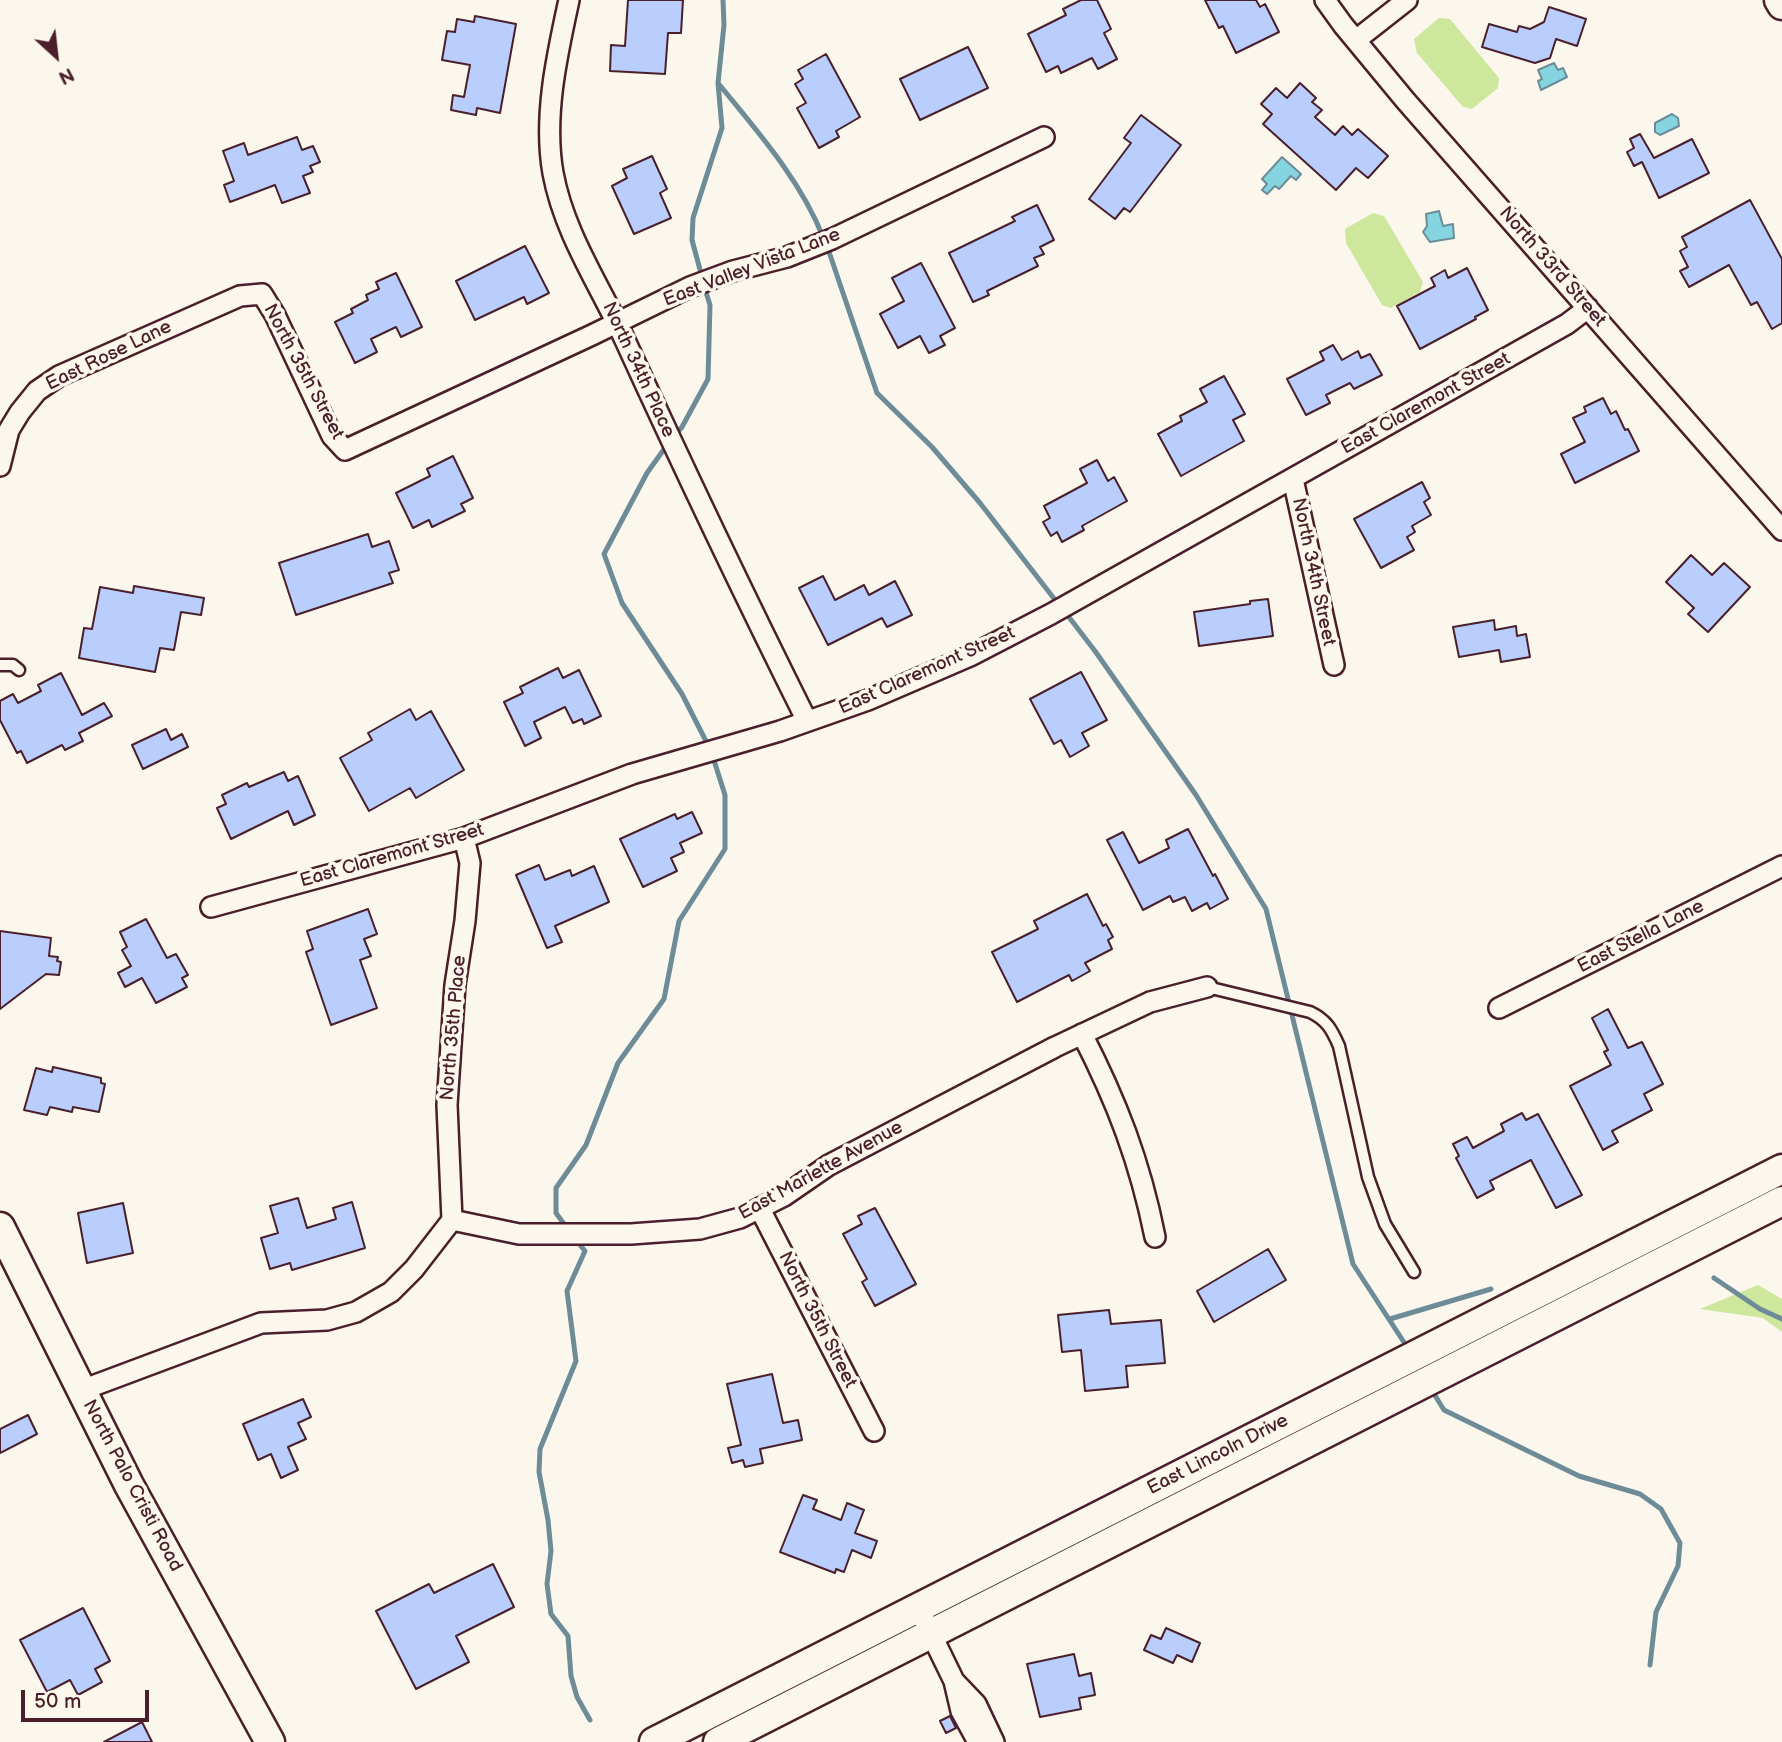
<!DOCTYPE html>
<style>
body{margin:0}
#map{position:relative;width:1782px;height:1742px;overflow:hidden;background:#fbf7ec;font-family:"Balsamiq Sans",sans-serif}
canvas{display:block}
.north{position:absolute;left:21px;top:21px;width:70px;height:70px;-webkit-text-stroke:5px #fbf7ec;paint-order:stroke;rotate:153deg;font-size:19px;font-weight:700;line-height:28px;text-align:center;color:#4a1f2b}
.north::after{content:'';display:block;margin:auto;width:24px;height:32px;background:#4a1f2b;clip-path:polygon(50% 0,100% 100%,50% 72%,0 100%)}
.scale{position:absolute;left:21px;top:1690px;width:128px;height:32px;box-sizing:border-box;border:4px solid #4a1f2b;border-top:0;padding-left:9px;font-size:21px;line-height:24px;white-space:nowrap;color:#4a1f2b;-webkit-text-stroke:5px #fbf7ec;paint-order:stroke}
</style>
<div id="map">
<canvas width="1782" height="1742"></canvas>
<div class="north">N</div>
<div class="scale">50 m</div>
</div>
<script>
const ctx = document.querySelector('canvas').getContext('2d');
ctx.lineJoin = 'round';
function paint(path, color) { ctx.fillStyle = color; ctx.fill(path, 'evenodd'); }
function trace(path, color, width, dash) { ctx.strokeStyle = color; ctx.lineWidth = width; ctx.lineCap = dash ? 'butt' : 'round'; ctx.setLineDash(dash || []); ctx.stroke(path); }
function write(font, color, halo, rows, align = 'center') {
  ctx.font = font + ' "Balsamiq Sans",sans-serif'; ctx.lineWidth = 7; ctx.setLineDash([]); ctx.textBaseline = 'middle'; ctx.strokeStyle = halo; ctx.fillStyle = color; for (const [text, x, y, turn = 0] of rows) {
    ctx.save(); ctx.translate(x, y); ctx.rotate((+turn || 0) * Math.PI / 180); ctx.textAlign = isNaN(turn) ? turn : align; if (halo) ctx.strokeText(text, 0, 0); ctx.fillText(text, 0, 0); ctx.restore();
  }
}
paint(new Path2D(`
 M1439,18L1450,19L1499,78L1498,88L1472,109L1463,107L1417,53L1414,39Z
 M1373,213L1384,216L1423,282L1420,292L1391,308L1382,305L1346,243L1345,229Z
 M1758,1285L1782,1299V1332L1763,1318L1700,1309Z`), '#cde79d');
const water = new Path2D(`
 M1554,63L1558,70L1563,68L1567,77L1541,90L1538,81L1542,79L1538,70Z
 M1672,114L1678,118L1679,126L1660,135L1655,132V123Z
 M1282,157L1301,174L1296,180L1291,176L1279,189L1275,186L1267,194L1262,190L1267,184L1262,179Z
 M1439,211L1443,226L1453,224L1454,238L1430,242L1423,232L1427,226L1426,214Z`);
paint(water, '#85d5e1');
trace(water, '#6d8c98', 2);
trace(new Path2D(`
 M718,83C757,131 800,179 823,237
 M827,246L877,393L932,447L980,503L1059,605
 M702,277L692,240L693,218L722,128L718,83L724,25L723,0
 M675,435L682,427L708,379L710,305L704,286
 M1065,612L1095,651L1196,795L1266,909L1353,1264L1409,1350
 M567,1228L556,1213V1188L586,1145L618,1063L664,999L679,921L725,849V795L711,751L682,694L622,603L604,554L647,473L667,445
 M575,1239L585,1251L567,1291L576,1361L540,1449L539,1472L548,1520L551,1551L547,1584L551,1614L568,1636L571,1676L577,1697L590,1720
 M1714,1278L1760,1309L1782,1319
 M1390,1319L1491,1289
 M1431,1389L1444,1410L1579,1476L1640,1494L1661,1509L1680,1543L1678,1566L1656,1612L1650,1665`), '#6d8c98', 5);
const building = new Path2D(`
 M628,0H683L681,33H668L665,74L610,71L611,45L625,46Z
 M1081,0H1097L1111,29L1104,33L1117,59L1098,69L1092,58L1061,73L1058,66L1046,72L1028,34L1066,15L1063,9Z
 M1205,0H1256L1260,7L1265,4L1279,32L1236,53L1223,26L1219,28Z
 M1549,7L1586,19L1577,46L1556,39L1550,58L1535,63L1482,47L1489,24L1517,32L1519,26L1530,29L1544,22Z
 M475,16L516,24L500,113L477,108L476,115L451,110L453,95L464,97L470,65L442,60L447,31L455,32L457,19L474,22Z
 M968,47L988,88L920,120L900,79Z
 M826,54L860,117L836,131L839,137L819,148L797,108L806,103L795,84L803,79L798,70Z
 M1300,83L1316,98L1312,102L1322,110L1315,117L1335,135L1343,126L1352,135L1358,129L1388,156L1368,178L1356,168L1336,190L1263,124L1272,114L1261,104L1276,88L1287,98Z
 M1141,115L1181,145L1130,212L1124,208L1115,219L1089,199L1131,143L1124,138Z
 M1640,134L1654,158L1692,139L1709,173L1659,198L1642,162L1634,166L1627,152L1634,148L1630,139Z
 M297,137L302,150L313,146L320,162L310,166L313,172L303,176L310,193L282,203L275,185L230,202L224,185L234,181L223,151L244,143L248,155Z
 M652,156L667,189L660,193L671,218L634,234L612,186L627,178L623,169Z
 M1750,200L1782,259V323L1772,329L1757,302L1751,305L1729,265L1689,287L1680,271L1688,267L1680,251L1687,247L1682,237Z
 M1037,205L1054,240L1040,247L1044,254L1034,258L1038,266L987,291L989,295L973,302L949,253L1015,221L1012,217Z
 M525,246L549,293L527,304L524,297L475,320L456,281Z
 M921,263L955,328L940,336L945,345L929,353L920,336L898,348L880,314L904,301L892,278Z
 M1467,268L1488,310L1475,317L1476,319L1420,349L1397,306L1435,286L1431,278L1445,270L1448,278Z
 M396,273L422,327L401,337L396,327L371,339L377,352L355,363L335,322L353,313L351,309L368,300L366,295L379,289L376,282Z
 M1333,345L1342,360L1358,351L1361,358L1370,354L1382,375L1354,389L1350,383L1326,395L1330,403L1306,415L1287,379L1324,360L1320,352Z
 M1224,376L1245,414L1233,420L1244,441L1181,476L1158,434L1182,421L1180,416L1207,402L1200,389Z
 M1603,398L1611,414L1616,411L1625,430L1628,429L1639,451L1575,483L1561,454L1585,442L1573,418L1586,412L1584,407Z
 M453,456L473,498L461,504L465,511L432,527L429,520L413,528L396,493L430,476L427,469Z
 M1097,460L1108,481L1114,477L1127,501L1082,526L1084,530L1062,542L1057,532L1051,536L1043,522L1050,518L1044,506L1087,483L1080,469Z
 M1422,482L1430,498L1424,502L1431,515L1412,526L1415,532L1407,537L1414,550L1381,568L1354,519Z
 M368,534L372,547L389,541L399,570L389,573L393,583L296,615L279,563Z
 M1691,555L1712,575L1724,563L1750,587L1708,632L1688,614L1694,608L1666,582Z
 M823,576L835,600L864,585L869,595L895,581L912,615L887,627L882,618L828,645L799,588Z
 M134,586L204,598L201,615L181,612L174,650L160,648L155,672L79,658L84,628L92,629L100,587L133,593Z
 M1268,599L1273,636L1199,646L1194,612L1250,604V601Z
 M1494,620L1495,630L1516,626L1517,636L1526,634L1530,657L1501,662L1499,650L1459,657L1453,627Z
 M558,668L563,678L579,670L601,716L584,724L582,719L573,723L565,707L534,722L541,738L525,746L504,702L523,693L520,687Z
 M1081,672L1107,720L1082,733L1089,746L1070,757L1061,740L1054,744L1030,699Z
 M61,673L82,715L104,703L112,716L79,733L83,741L65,750L62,745L27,763L21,751L17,753L0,720V701L13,694L18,703L41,691L38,685Z
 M410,709L416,720L431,711L464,770L416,798L410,788L369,811L340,758L372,740L368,733Z
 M166,729L171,740L182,734L188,747L143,769L132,745Z
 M284,772L288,781L298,776L315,815L294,825L288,811L231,839L217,808L226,804L222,795L247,783L249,787Z
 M692,812L702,833L680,843L684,852L671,858L677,871L643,887L620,839L675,814L677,819Z
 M1188,829L1213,876L1215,874L1228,899L1210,909L1207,903L1192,911L1185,897L1173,902L1170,896L1143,910L1107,840L1123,832L1139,863L1169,848L1166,840Z
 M539,865L545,880L570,870L572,876L594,866L609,902L555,926L562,942L547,948L516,875Z
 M1087,894L1103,926L1106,924L1113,937L1108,940L1112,949L1085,963L1090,971L1072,981L1069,975L1017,1002L992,952L1038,929L1034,921Z
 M368,909L377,934L364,939L371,956L360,960L377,1008L331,1025L306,952L313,949L307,931Z
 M146,919L167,958L176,954L188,975L182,978L187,987L156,1003L142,978L125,987L118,973L131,966L122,950L127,947L120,932Z
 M0,931L51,938L49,956L58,957L57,961L61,962L59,975L46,974L0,1009Z
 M1608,1009L1628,1048L1642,1042L1663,1084L1644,1094L1652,1110L1612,1131L1618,1142L1603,1150L1570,1086L1611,1065L1604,1052L1608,1050L1592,1018Z
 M53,1067L101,1078V1083L105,1084L99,1112L73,1107L72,1112L50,1107L47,1115L24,1110L36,1068L52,1072Z
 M1522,1113L1526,1120L1538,1114L1582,1195L1556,1208L1531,1160L1490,1181L1494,1189L1477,1198L1456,1158L1459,1156L1453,1144L1467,1137L1473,1148L1504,1131L1501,1124Z
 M298,1198L307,1228L336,1219L333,1208L352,1202L365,1248L292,1270L290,1263L270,1269L261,1238L278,1233L270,1206Z
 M123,1203L133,1253L87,1263L78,1213Z
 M875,1208L916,1284L875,1306L862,1282L867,1279L843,1234L862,1224L858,1216Z
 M1268,1249L1286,1280L1214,1322L1197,1291Z
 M1109,1310L1111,1324L1161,1320L1165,1363L1126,1366L1128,1387L1085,1391L1081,1350L1062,1352L1058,1315Z
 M772,1374L783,1423L798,1420L802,1440L760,1449L763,1463L745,1467L743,1460L732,1463L728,1448L741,1445L727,1384Z
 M303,1399L311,1417L298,1423L306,1439L288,1447L298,1470L281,1478L271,1454L258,1460L243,1424Z
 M28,1415L37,1434L0,1453V1429Z
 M803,1495L817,1500L813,1509L841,1520L847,1503L864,1510L855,1533L877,1541L871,1558L852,1550L844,1572L836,1569L835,1573L780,1552Z
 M493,1564L514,1607L456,1636L469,1662L416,1689L376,1611L429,1584L434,1593Z
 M83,1608L110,1661L95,1669L102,1682L78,1695L70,1680L47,1692L20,1640Z
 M1166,1628L1200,1643L1192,1662L1177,1655L1173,1663L1144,1650L1151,1635L1161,1639Z
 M1074,1654L1079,1676L1091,1673L1095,1695L1079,1698L1081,1709L1040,1717L1027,1664Z
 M950,1716L956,1728L946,1733L940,1721Z
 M142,1722L152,1742H104Z`);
paint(building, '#bacefd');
trace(building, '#4a1f2b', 2);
const lane = new Path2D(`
 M0,665H13L19,670
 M1207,987L1310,1012C1327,1020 1332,1030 1339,1046L1368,1177L1385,1224L1414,1272`);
const street = new Path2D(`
 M569,0C557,55 543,117 553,173C564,233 599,284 624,338C683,467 744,595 807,721
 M1325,0L1343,25L1405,100L1782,530
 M1356,40L1407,0
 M0,466L9,430L20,412L37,391L59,376L240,296L262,294L275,315L332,436L345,450L592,335L690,287L733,271L787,257L832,239L1044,137
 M1293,479L1334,665
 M211,907L464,838L632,774L780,731L868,700L970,656L1051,614L1567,324L1588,308
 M1499,1008L1782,866
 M1082,1034C1117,1102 1140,1162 1155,1237
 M760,1209L874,1431
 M452,1220L447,1105L455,985L465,921L470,863L464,838
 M82,1390L261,1323L327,1320L356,1312L391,1292L414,1269L452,1220L519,1234H631L700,1229L740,1218L784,1196L829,1165L1055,1047L1150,1002L1207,987
 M918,1607L954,1681L961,1711L978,1742
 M955,1682L976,1704L994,1742`);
const secondary = new Path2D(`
 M1779,0L1782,5
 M0,1227L129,1485L270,1742
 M654,1742L1782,1169
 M718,1742L1782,1201`);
trace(lane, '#4a1f2b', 15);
trace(street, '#4a1f2b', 24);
trace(secondary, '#4a1f2b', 33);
trace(lane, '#fbf7ec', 10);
trace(street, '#fbf7ec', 19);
trace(secondary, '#fbf7ec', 28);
write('19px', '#4a1f2b', '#fbf7ec', [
 ["North 33rd Street",1552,267,49],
 ["East Valley Vista Lane",752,268,-21],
 ["East Rose Lane",109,356,-26],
 ["North 34th Place",638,370,65],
 ["North 35th Street",303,372,62],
 ["East Claremont Street",1426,404,-29],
 ["North 34th Street",1313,572,78],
 ["East Claremont Street",927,671,-24],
 ["East Claremont Street",392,856,-16],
 ["East Stella Lane",1641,937,-27],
 ["North 35th Place",454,1028,-85],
 ["East Marlette Avenue",821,1171,-29],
 ["North 35th Street",817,1320,63],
 ["East Lincoln Drive",1218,1455,-27],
 ["North Palo Cristi Road",132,1486,62]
]);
</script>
